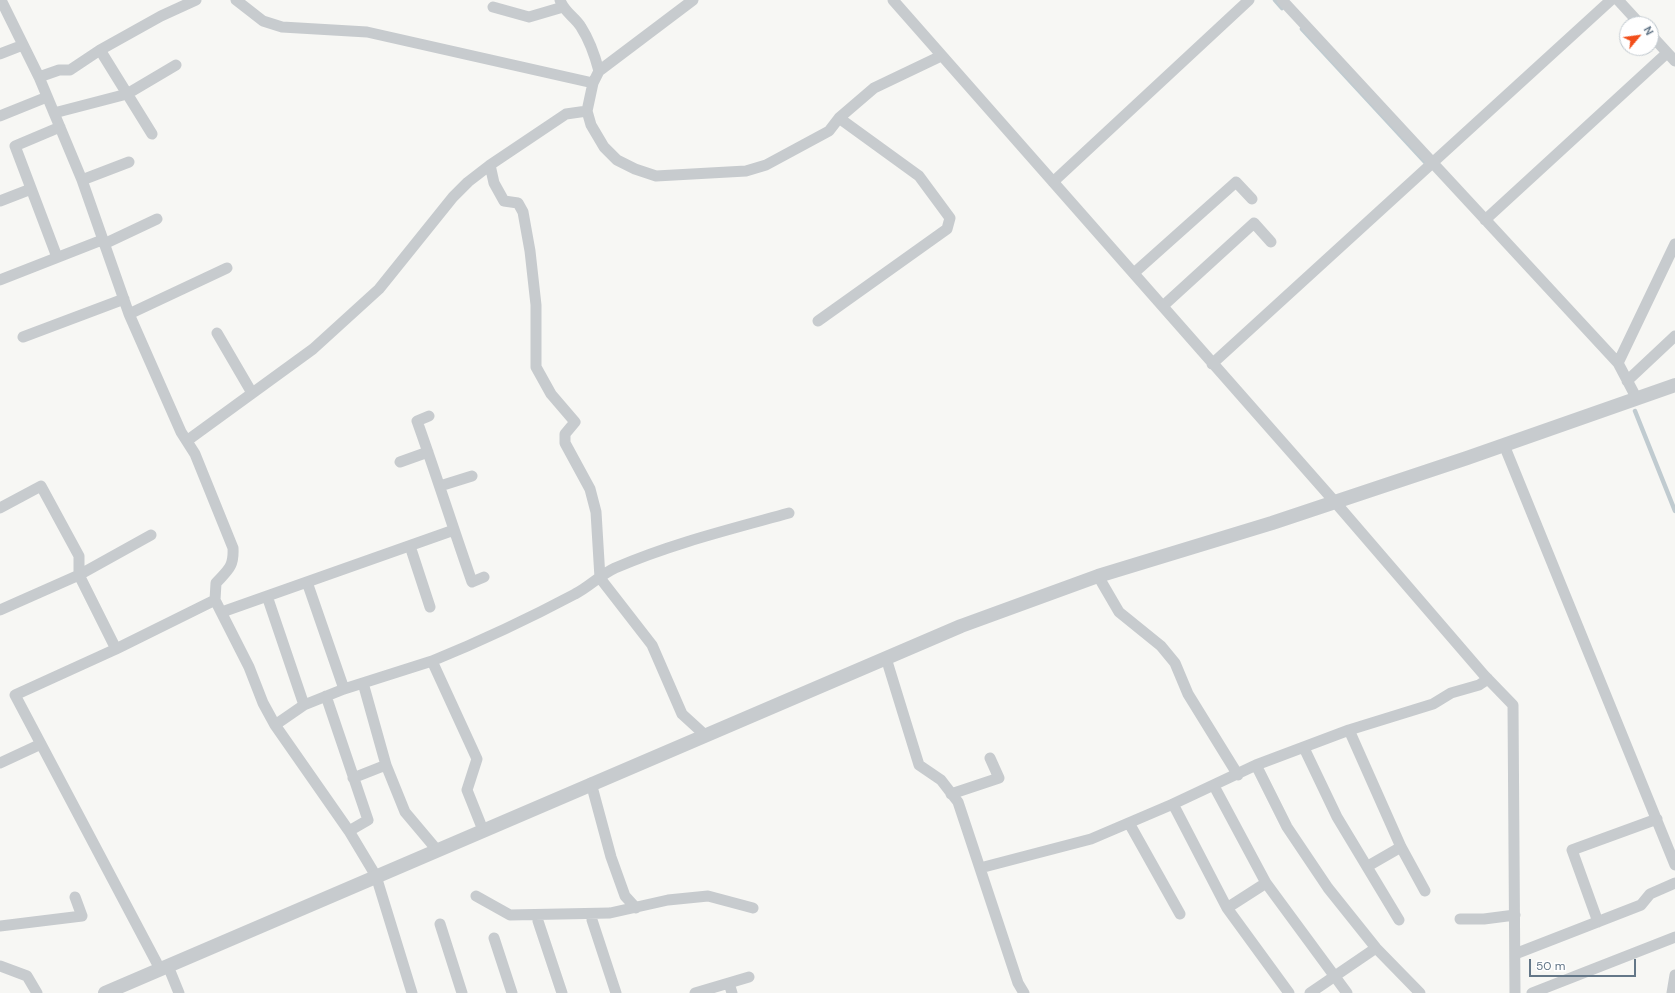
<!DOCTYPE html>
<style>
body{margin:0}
#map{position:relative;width:1675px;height:993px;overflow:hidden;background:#f7f7f4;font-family:"DM Sans",sans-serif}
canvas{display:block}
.north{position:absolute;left:1619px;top:16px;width:40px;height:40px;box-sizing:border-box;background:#fff;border:1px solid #c1c9cf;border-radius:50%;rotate:61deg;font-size:11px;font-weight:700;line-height:16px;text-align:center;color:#647788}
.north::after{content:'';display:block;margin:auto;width:14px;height:18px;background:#f24e1a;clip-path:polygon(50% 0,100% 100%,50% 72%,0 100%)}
.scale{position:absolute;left:1529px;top:959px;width:107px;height:18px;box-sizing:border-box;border:2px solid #647788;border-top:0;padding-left:5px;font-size:12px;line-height:14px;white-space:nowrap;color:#647788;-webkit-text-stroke:3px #fff;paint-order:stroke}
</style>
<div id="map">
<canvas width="1675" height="993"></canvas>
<div class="north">N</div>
<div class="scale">50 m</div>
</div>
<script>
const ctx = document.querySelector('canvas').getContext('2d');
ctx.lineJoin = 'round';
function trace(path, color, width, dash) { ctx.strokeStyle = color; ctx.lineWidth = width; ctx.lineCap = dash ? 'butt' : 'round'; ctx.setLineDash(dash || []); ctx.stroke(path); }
trace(new Path2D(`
 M1275,0L1282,8
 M1302,29L1425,162
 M1635,411L1675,511`), '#c0cbd0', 4.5);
trace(new Path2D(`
 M1,0L39,77L82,180L129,314L181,432L195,454L233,548C234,567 228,570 216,583L215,600L249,667L263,703L275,725L349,831L376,876L412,993
 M236,0L263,21L282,27L367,32L593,83
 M560,0C564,12 575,17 581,27C590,41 595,56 599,71
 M693,0L599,71L593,83L587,111L591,125L604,147L617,160L635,169L656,176L746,171L766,165L829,131L839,118L874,88L941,56
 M893,0L1335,502L1484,675L1513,705L1515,993
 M1282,0L1618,363L1637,399
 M1618,0L1640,24
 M493,7L529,17L563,7
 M1651,35L1675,61
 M100,50L152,134
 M0,54L23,45
 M39,77L59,70H70L100,50L161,16L196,0
 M54,113L127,94L176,65
 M0,116L47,97
 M490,165L494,183L504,201L518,203L523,212L530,251L536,305V367L551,394L575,422L565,434V443L590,489L596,512L600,578L652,645L682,714L705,735
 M82,180L129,162
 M1053,182L1249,0
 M0,201L31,189
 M1485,220L1667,53
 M104,244L157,219
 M57,257L15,146L60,127
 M1134,273L1236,182L1252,199
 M0,280L102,240
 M1163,306L1254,223L1271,242
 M129,314L227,268
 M818,321L947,229L950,218L919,176L839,118
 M217,333L252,393
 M23,337L124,299
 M1618,363L1675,244
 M1212,364L1611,0
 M1627,381L1675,336
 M429,416L417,421C436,474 453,528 472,582L484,577
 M188,440L313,349L379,289L453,197L468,182L490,165L566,114L587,111
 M1504,445L1675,865
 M400,462L428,452
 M440,486L472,476
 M0,508L41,486L79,556V575L116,649
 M410,546L430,607
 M1098,576L1119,612L1161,646L1175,663L1188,694L1238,775
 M307,582L344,689
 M267,596L304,705
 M0,610L79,575L151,535
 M222,612L454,530
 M886,658L919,765L941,780L958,802L1018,983L1024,993
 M363,683L386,765L405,812L437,850
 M326,696L368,820L349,831
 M275,725L304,705L344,689L432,661
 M1349,730L1401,847L1425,891
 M1304,748L1337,817L1399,920
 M0,763L41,744
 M1256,765L1287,827L1328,888L1376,948L1420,993
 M353,778L386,765
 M591,783L611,857L625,896L636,908
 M1214,786L1266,883L1347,993
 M951,794L999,778L990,758
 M1173,804L1227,908L1289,993
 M1129,823L1180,914
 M483,830L467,790L477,759L432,661C481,641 528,619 575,594C589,587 600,575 615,568C670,544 731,529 789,513
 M1368,866L1401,847
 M980,868L1091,839L1173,804L1256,765L1349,730L1433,704L1451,693L1479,685L1488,679
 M476,896L510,915L610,913L668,900L708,896L753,908
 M1227,908L1266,883
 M1460,919H1484L1515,915
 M592,920L616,993
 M538,921L562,993
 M1598,922L1572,850L1657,819
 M440,924L462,993
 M0,926L82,916L75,897
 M494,938L512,993
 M1515,954L1641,905L1650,894L1675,883
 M0,966L27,976L37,993
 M168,966L179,993
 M160,969L15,695L116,649L215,600
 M729,983L732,993
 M695,993L749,977
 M1310,993L1376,948
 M1532,993L1675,937
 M1672,993L1675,975`), '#c7cbce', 11);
trace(new Path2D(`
 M105,993L961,626L1098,576L1272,523L1467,458L1675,385`), '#c7cbce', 14);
</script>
